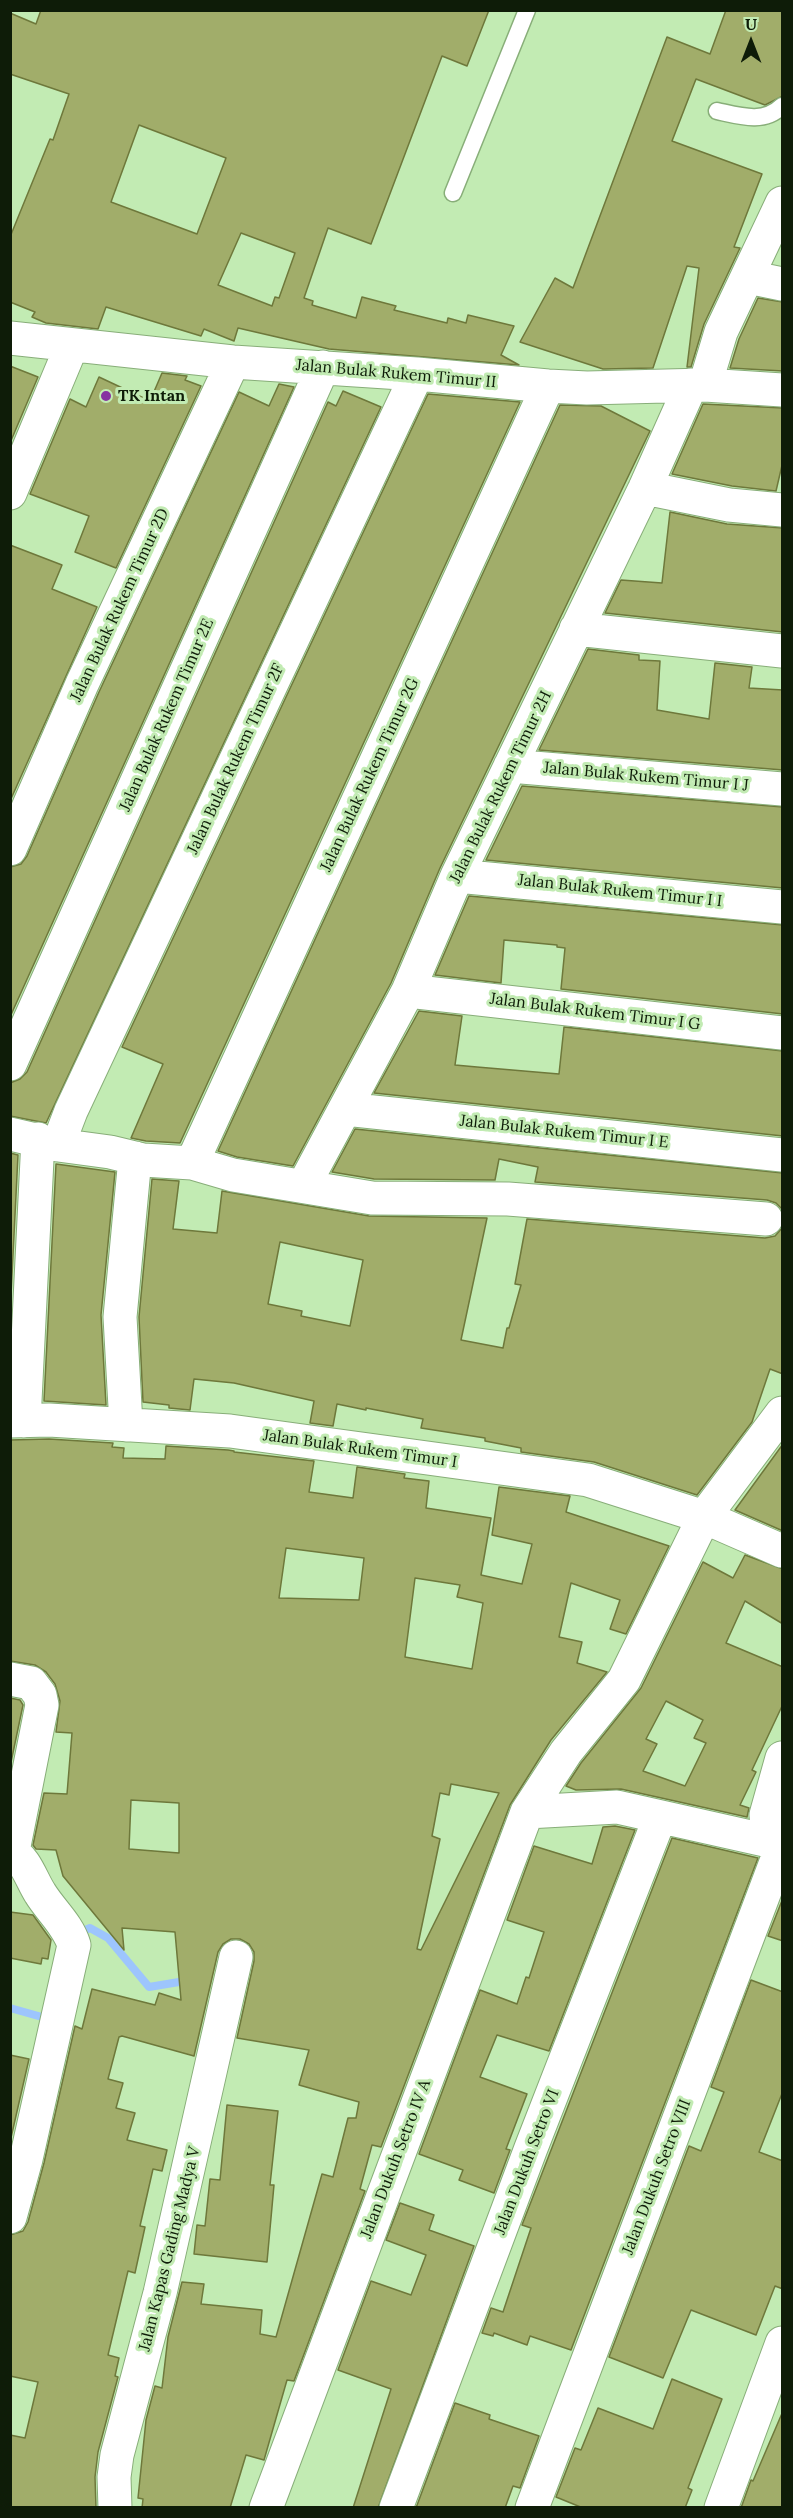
<!DOCTYPE html>
<style>
body{margin:0}
#map{position:relative;width:793px;height:2518px;overflow:hidden;background:#c2ebb3;font-family:Lora,serif}
canvas{display:block}
.frame{position:absolute;inset:0;border:12px solid #0e1c08;pointer-events:none}
.north{position:absolute;left:721px;top:12px;width:60px;height:60px;-webkit-text-stroke:4px #c2ebb3;paint-order:stroke;rotate:0deg;font-size:16px;font-weight:700;line-height:24px;text-align:center;color:#0e1c08}
.north::after{content:'';display:block;margin:auto;width:21px;height:27px;background:#0e1c08;clip-path:polygon(50% 0,100% 100%,50% 72%,0 100%)}
</style>
<div id="map">
<canvas width="793" height="2518"></canvas>
<div class="frame"></div>
<div class="north">U</div>
</div>
<script>
const ctx = document.querySelector('canvas').getContext('2d');
ctx.lineJoin = 'round';
function trace(path, color, width, dash) { ctx.strokeStyle = color; ctx.lineWidth = width; ctx.lineCap = dash ? 'butt' : 'round'; ctx.setLineDash(dash || []); ctx.stroke(path); }
function paint(path, color) { ctx.fillStyle = color; ctx.fill(path, 'evenodd'); }
function write(font, color, halo, rows, align = 'center') {
  ctx.font = font + ' Lora,serif'; ctx.lineWidth = 6; ctx.setLineDash([]); ctx.textBaseline = 'middle'; ctx.strokeStyle = halo; ctx.fillStyle = color; for (const [text, x, y, turn = 0] of rows) {
    ctx.save(); ctx.translate(x, y); ctx.rotate((+turn || 0) * Math.PI / 180); ctx.textAlign = isNaN(turn) ? turn : align; if (halo) ctx.strokeText(text, 0, 0); ctx.fillText(text, 0, 0); ctx.restore();
  }
}
trace(new Path2D(`
 M78,1933L90,1928L108,1938L149,1987L191,1980
 M10,2008L49,2019L50,2016`), '#9dc5fd', 8);
const building = new Path2D(`
 M41,10H489L467,66L442,56L371,244L328,228L304,298L313,301L312,305L356,318L362,297L396,306L394,310L447,323L448,318L466,323L468,315L514,326L501,355L519,365L329,349L238,328L234,341L204,329L201,336L106,307L98,329L46,323L32,317L35,312L10,302V237L50,139L53,140L69,94L10,74V13L36,24ZM139,125L226,158L197,234L111,202ZM241,233L295,253L279,298L275,297L272,306L218,285Z
 M726,10H783V96L765,105L696,79L672,141L762,174L734,247L740,248L704,324L691,367H687L699,268L687,266L653,368L603,369L520,342L555,278L573,288L667,37L710,54Z
 M758,298L783,302V371L730,368L739,339Z
 M10,366L38,377L10,443Z
 M162,373L187,376L185,380L201,386L116,568L75,552L89,516L30,494L70,399L86,407L99,377L150,401Z
 M279,384L294,387L10,1017V867L21,864L27,856L99,692L239,392L269,406Z
 M343,391L381,407L46,1123L10,1116V1083L20,1079L27,1072L328,402L336,406Z
 M428,394L520,402L180,1143L146,1141L131,1138L163,1064L122,1047Z
 M703,404L783,408V461L776,491L732,486L672,474Z
 M560,405L601,406L650,431L440,868L391,983L293,1166L237,1157L218,1151Z
 M670,512L727,524L783,528V632L605,613L621,580L662,583Z
 M10,545L62,565L52,589L97,607L10,801Z
 M588,649L639,655V660L660,661L657,710L709,719L715,663L752,667L749,688L783,690V770L539,750Z
 M522,786L783,807V888L486,860Z
 M469,896L783,925V1014L561,989L565,948L557,947V945L504,940L501,983L435,975Z
 M419,1011L462,1016L455,1065L477,1067L559,1074L564,1027L783,1051V1136L374,1093Z
 M355,1129L783,1173V1210L776,1203L767,1200L535,1182L538,1167L499,1159L495,1180L374,1179L332,1172Z
 M10,1153L18,1155L10,1315Z
 M56,1164L115,1172L101,1315L106,1405L44,1401Z
 M152,1179L179,1181L173,1229L217,1233L222,1191L369,1216L487,1218L461,1340L503,1348L507,1328H509L521,1285L515,1284L527,1219L765,1238L775,1236L783,1227V1374L770,1369L752,1422L697,1495L594,1462L521,1452V1448L485,1441V1438L421,1428L423,1419L366,1408V1410L337,1404L333,1426L310,1423L314,1401L234,1383L194,1379L190,1410L169,1408V1405L143,1402L139,1317ZM280,1242L363,1260L350,1326L301,1316L302,1311L268,1304Z
 M49,1439L113,1443L112,1447L124,1448L123,1458L165,1459L166,1446L228,1450L234,1451V1452L314,1461L309,1492L353,1498L357,1467L405,1474L404,1478L429,1481L426,1508L491,1518L481,1575L522,1584L532,1544L492,1535L499,1487L570,1496L566,1512L669,1546L626,1634L610,1629L620,1600L571,1583L559,1637L582,1642L577,1663L607,1672L551,1740L510,1805L381,2147L372,2145L360,2189L365,2191L294,2381L287,2380L264,2460L246,2455L230,2508H142L143,2499L138,2498L146,2420L155,2386L162,2388L168,2337L182,2282L204,2284L201,2304L262,2310L260,2334L276,2337L322,2174L333,2177L348,2118H356L359,2102L299,2085L309,2050L237,2038L254,1961V1952L249,1944L240,1939H231L223,1944L218,1952L194,2056L122,2036L119,2037L108,2079L123,2083L116,2108L135,2113L127,2140L167,2150L162,2171L153,2169L140,2226L145,2227L135,2273L128,2271L108,2355L119,2358L115,2376L118,2377L98,2452L95,2477L96,2508H10V2435L25,2438L38,2382L10,2376V2235L23,2231L28,2222L44,2163L75,2026L82,2029L92,1989L155,2005L159,1993L181,2000L175,1932L122,1928L124,1950L63,1876L56,1850L36,1849L33,1845L44,1793L67,1794L72,1733L56,1732L60,1701L55,1684L46,1672L35,1665L10,1661V1440ZM286,1548L364,1558L359,1600L279,1598ZM415,1578L460,1585L457,1597L483,1603L472,1669L405,1657ZM451,1784L499,1793L421,1950L417,1949L440,1839L432,1836L440,1793L449,1795ZM131,1800L179,1803V1853L129,1849Z
 M783,1444V1531L735,1510Z
 M745,1555L783,1569V1624L745,1601L726,1643L783,1667V1704L752,1770L756,1772L740,1805L749,1808L747,1817L621,1789L576,1790L566,1786L581,1763L641,1688L703,1562L733,1578ZM666,1701L703,1720L694,1738L706,1743L685,1786L643,1771L657,1744L646,1739Z
 M10,1698L20,1700L23,1705L10,1767Z
 M615,1826L635,1830L549,2051L497,2035L480,2077L527,2094L506,2149L510,2150L494,2193L459,2180L463,2170L419,2154L480,1990L517,2004L526,1977L529,1978L544,1932L507,1920L534,1846L592,1864L603,1827Z
 M672,1838L758,1858L571,2350L530,2336L527,2345L494,2333L493,2336L482,2333L491,2308L503,2312L531,2228L522,2225Z
 M783,1898V1941L768,1936Z
 M10,1912L33,1915L51,1940L48,1959L42,1958L41,1964L10,1958Z
 M751,1980L783,1992V2091L759,2152L783,2161V2289L775,2286L756,2335L691,2310L663,2378L609,2357L689,2146L701,2151L724,2092L711,2087Z
 M10,2055L29,2059L10,2142Z
 M227,2105L278,2111L270,2185H274L267,2262L194,2254L197,2225L205,2226L210,2179L220,2180Z
 M400,2203L434,2215L429,2230L474,2246L378,2508H353L391,2389L338,2370L371,2281L411,2295L426,2255L386,2240Z
 M672,2379L722,2399L688,2488L692,2490L685,2508H583L556,2497L575,2448L581,2450L598,2408L653,2429Z
 M455,2403L490,2415L489,2419L539,2436L520,2488L513,2486L505,2508H416Z
 M783,2411V2508H741L751,2480L753,2481Z`);
paint(building, '#a1ad6a');
trace(building, '#6e783b', 1.5);
const service = new Path2D(`
 M717,111C740,116 764,124 782,106
 M453,193L527,10`);
const minor = new Path2D(`
 M748,277L782,284
 M10,338L233,362L417,374L548,386L587,388L705,385L782,390
 M705,385L721,332L782,203
 M645,488L729,505L782,510
 M10,493L72,345
 M576,629L782,651
 M510,766L782,789
 M10,849L82,684L233,362
 M457,876L782,907
 M408,991L782,1033
 M10,1064L323,367
 M345,1109L782,1155
 M10,1134L58,1145L110,1152L143,1160L192,1163L233,1175L372,1198L508,1199L766,1219
 M58,1145L71,1111L417,374
 M192,1163L548,386
 M304,1185L408,991L457,876L645,488L691,385
 M10,1421L49,1420L230,1431L588,1480L704,1517L782,1551
 M24,1421L38,1139
 M126,1425L120,1317L135,1158
 M10,1679L31,1683L40,1695L42,1705L13,1851
 M782,1758L766,1815L767,1825L782,1843
 M527,1812L617,1807L782,1844
 M10,1851C26,1859 31,1879 40,1893C51,1911 68,1925 74,1945L26,2159L10,2217
 M115,2508L114,2477L117,2455L160,2293L236,1957
 M266,2508L527,1812L566,1752L624,1680L704,1517L782,1413
 M396,2508L531,2148L660,1817
 M532,2508L782,1846
 M721,2508L782,2343`);
trace(service, '#88ae79', 19);
trace(minor, '#88ae79', 35);
trace(service, '#fff', 16);
trace(minor, '#fff', 33);
for (const [x, y, r, color] of [
 [106,396,6,"#8732a1"]
]) { const dot = new Path2D(); dot.arc(x, y, r, 0, 2 * Math.PI); ctx.fillStyle = color; ctx.fill(dot); trace(dot, '#c2ebb3', 2); }
write('16px', '#0e1c08', '#c2ebb3', [
 ["Jalan Bulak Rukem Timur II",396,374,5],
 ["Jalan Bulak Rukem Timur 2D",120,605,-65],
 ["Jalan Bulak Rukem Timur 2E",167,715,-66],
 ["Jalan Bulak Rukem Timur 2F",236,759,-65],
 ["Jalan Bulak Rukem Timur 2G",370,775,-65],
 ["Jalan Bulak Rukem Timur I J",646,777,5],
 ["Jalan Bulak Rukem Timur 2H",501,787,-64],
 ["Jalan Bulak Rukem Timur I I",620,891,6],
 ["Jalan Bulak Rukem Timur I G",595,1012,7],
 ["Jalan Bulak Rukem Timur I E",564,1132,6],
 ["Jalan Bulak Rukem Timur I",360,1449,8],
 ["Jalan Dukuh Setro IV A",396,2159,-69],
 ["Jalan Dukuh Setro VI",527,2162,-69],
 ["Jalan Dukuh Setro VIII",657,2177,-69],
 ["Jalan Kapas Gading Madya V",170,2249,-76]
]);
write('bold 16px', '#0e1c08', '#c2ebb3', [
 ["TK Intan",118,396]
], 'left');
</script>
